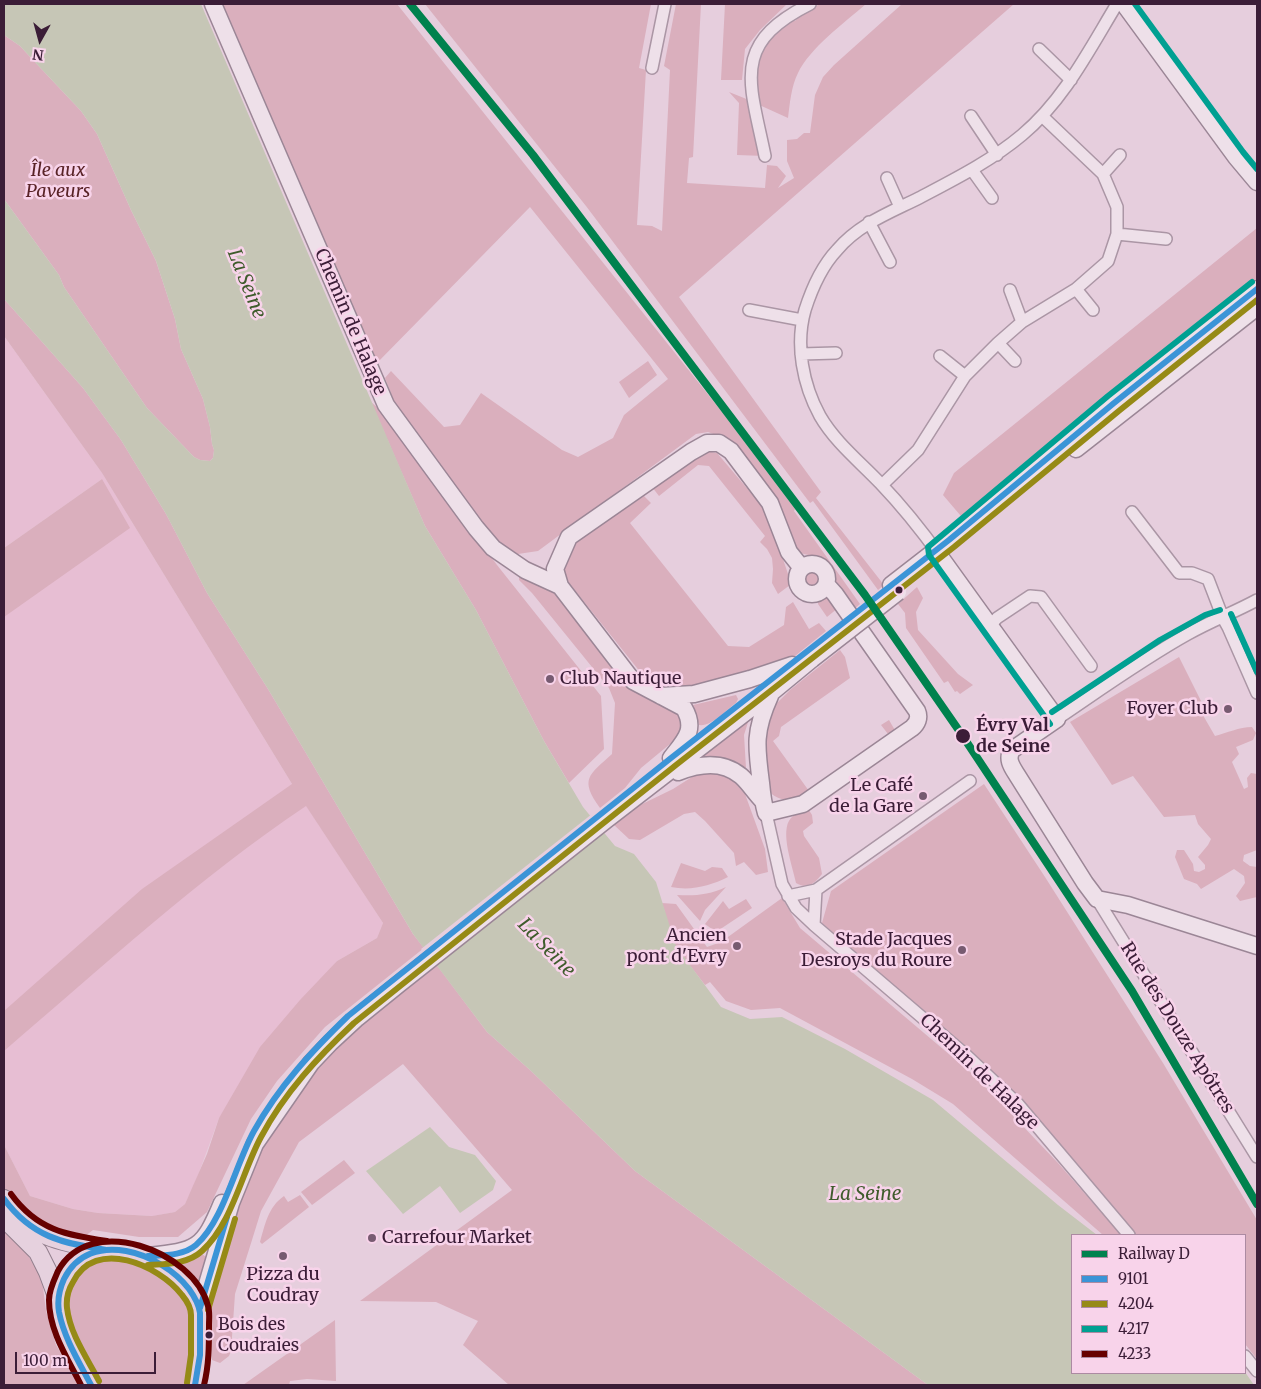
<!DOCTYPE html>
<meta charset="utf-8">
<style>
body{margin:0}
#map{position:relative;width:1261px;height:1389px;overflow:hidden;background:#e6cedd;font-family:Merriweather,serif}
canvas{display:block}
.frame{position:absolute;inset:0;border:5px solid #3b1d37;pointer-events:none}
.legend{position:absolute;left:1071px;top:1234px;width:175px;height:140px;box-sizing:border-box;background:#f8d3ea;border:1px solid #ac8aa2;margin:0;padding:6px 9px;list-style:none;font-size:15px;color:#3b1d37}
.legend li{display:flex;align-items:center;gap:10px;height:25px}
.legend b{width:25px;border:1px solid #ac8aa2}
.north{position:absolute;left:15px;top:15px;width:50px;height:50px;-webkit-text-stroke:4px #f8d3ea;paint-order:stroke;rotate:187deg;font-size:14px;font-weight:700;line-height:20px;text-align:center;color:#3b1d37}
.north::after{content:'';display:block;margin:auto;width:18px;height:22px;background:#3b1d37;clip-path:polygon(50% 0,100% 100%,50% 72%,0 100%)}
.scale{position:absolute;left:15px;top:1352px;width:141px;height:22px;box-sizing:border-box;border:2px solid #3b1d37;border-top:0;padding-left:6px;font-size:15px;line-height:18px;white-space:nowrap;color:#3b1d37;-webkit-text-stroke:4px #f8d3ea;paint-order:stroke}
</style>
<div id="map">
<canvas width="1261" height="1389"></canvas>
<div class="frame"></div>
<ul class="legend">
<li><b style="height:6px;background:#00824e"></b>Railway D</li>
<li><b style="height:6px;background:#3b94d7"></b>9101</li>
<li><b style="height:6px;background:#968a16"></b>4204</li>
<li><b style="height:6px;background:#00a092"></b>4217</li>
<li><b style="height:6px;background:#600"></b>4233</li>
</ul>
<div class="north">N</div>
<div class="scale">100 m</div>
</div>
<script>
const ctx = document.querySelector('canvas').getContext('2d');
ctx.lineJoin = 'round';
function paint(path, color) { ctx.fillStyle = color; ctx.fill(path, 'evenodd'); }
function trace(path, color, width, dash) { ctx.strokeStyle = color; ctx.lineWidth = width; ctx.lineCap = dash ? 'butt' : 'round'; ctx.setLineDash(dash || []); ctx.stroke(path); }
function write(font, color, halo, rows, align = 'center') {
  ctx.font = font + ' Merriweather,serif'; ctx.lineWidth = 5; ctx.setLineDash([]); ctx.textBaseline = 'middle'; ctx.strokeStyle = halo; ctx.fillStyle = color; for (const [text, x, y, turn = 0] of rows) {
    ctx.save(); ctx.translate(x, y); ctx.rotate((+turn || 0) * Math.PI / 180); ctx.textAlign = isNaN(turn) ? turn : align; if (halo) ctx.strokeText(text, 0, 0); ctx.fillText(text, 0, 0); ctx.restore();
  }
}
paint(new Path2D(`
 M4,336L102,473L292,784L383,923L377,938L337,961L219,1118L194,1186L185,1204L175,1212L153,1216L98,1213L73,1209L30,1196L4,1145V615L102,479L4,548Z`), '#e7bed3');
paint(new Path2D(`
 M218,4H397L722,412L795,509L794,511L860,604L852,611C847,603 842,595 838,586C834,577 833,568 825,561C817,555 807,556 798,552L724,438L708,432L696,434L538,551L518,554L503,551L396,406L385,378L391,371L444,427L460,425L481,393L562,450L578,457L613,438L624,415L668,379L530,207L376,364Z
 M425,4H651L639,68L646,70L637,225L652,226L662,231L670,70L664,66L676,4H701L693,157L689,158L687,183L765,188L767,165L777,166L786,176L778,188L794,178L787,161V140L797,139L804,133H810L815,95L823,77L834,65L902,4H1014L679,297L821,492L816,498L884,585L878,590L813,501L810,503L586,206Z
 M725,4H787L760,30L745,49L742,80H721Z
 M820,4H866C845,22 809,49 798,73C791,87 790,103 788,118L755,103L765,156L737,155L739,103L729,92L754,102L753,58L785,18L795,21L802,13Z
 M4,35L20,46L32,59L81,111L97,134L131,210L156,261L175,319L181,349L203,399L210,427L212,444L214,450L213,458L210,461L200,460L194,457L147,408L64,287L59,275L4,199Z
 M1257,228V278L1145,369L966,522L943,495L954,473Z
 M4,299L83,388L121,440L166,514L207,593L268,689L413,934L424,948L325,1027L277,1081L251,1119L207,1212L178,1237H139L93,1230L80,1240L57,1238L4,1196V1145L30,1196L73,1209L98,1213L152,1216L175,1212L185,1204L207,1154L219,1118L260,1047L300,1000L337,961L377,938L383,923L306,806C200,877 101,968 4,1051V1011L142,889L292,784L102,473L4,336Z
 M648,361L657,375L629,398L619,382Z
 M371,402L385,414L497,565L601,696L604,749L569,783L544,741L476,610L425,526Z
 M705,451L717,453L763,507L771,523L789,577L790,585L778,594L772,583L773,569L772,558L767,549L760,542L765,536L709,466L698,465L659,496L652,487Z
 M102,479L130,528L4,617V548Z
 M644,496L651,503L630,523L728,646L749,647L784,625L786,607L793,602L809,629L819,623L826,631L795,656L785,663L684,690L662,686L641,673L569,583L562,569L574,543Z
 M801 578a10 10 0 1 1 20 0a10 10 0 1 1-20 0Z
 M519,573L554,587L627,685L676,710L683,719L684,725L676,739L641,768L625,788L600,808C579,779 589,775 612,754L615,703L609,688L532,593L519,580Z
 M917,587L923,598L916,612L918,630L958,674L973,685L960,694L957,691L955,692L948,681L944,683L906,628L905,613L898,604Z
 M824,595H827L838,608L827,617L818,604V600Z
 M840,650L845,657L850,678L781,727L779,736L773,741L809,791L888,734L881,725L889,720L896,732L801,798C786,800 782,802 769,792L762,732L776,704L790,690Z
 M1179,657L1201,701L1197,705L1215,736C1227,733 1239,727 1252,727L1256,733L1253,740L1236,747L1239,754L1232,762L1244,789L1248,787L1247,778L1251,773L1257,774V850L1244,855L1243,861L1250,866L1257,867V897L1240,901L1236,896L1245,883L1244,876L1234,869L1201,889L1197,884L1184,879L1175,857L1177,850H1184L1193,864L1194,871L1199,872L1205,869V865L1198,857L1208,845L1211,839L1198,824L1195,815L1164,817L1133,776L1112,785L1070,722Z
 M736,695L738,699L736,703C726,710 711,727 699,725L693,705Z
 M749,719L744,735L746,768L725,759L700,758Z
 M703,770L726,773L745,794L765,849L768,872L756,875L744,862L736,866L734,853L705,821L695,812L684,814L640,840L629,839L613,824L632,809L673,789Z
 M984,784L1045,877L1163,1063L1257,1220V1359L1245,1344V1235H1136L984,1064L822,923L831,891Z
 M807,807L812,815L813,823L803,831L804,836L819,858L822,874C815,883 808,890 796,883C793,867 779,831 791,818C795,814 802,811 807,807Z
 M681,863L705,871L712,867L722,868L728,877C710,886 691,891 671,887Z
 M726,887L705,910L700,921L677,895C695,896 709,895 726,887Z
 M782,898L800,928L976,1077L1058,1163L1121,1235H1103L953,1104L912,1079L780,1008L751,1010L726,1001L710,982L705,985L674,945L662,903L676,904L707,947L721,942Z
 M746,899L752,908L716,932L705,924L723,901L729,909Z
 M436,964L487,1032L530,1070L635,1171L928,1385H509L463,1345L478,1321L436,1302L360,1301L512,1190L403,1064L299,1142L261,1211L252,1240L235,1294L231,1351L229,1356L220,1363L212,1360L209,1304L231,1219L261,1151L304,1083L318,1065L352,1032Z
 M344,1160L355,1173L312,1205L301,1192Z
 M300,1195L309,1207L262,1244L260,1242C265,1225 268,1207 284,1196L288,1202Z
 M4,1212L42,1280L46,1311L56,1345L79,1384L76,1385H4Z
 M198,1251L210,1260L202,1283L197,1289L171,1262V1260Z
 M109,1256C120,1258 133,1258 143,1262C150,1264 157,1271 163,1275C201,1304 193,1343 188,1385H100C82,1353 45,1297 84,1266C90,1260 101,1259 109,1256Z
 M335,1320L336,1381L307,1379L290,1381L289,1385H243Z`), '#daafbd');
paint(new Path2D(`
 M4,4H201L425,526L476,610L544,741L583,807L615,846L634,854L656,882L676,946L721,1007L750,1019L782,1017L845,1049L933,1100L1058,1205L1097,1235H1072V1373L1245,1372L1254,1385H928L635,1171L530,1070L487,1032L413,934L268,689L207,593L166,514L121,440L83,388L4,299V199L59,275L64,287L147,408L194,457L200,460L210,461L213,458L214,450L212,444L210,427L203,399L181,349L175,319L156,261L131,210L97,134L81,111L32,59L20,46L4,35Z
 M430,1127L449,1147L475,1155L496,1181L493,1190L460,1213L440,1186L403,1214L366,1171Z`), '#c6c6b6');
paint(new Path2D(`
 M592,814L605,830L434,965L421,949Z`), '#e6cedd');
const street = new Path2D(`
 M1039,49L1071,80
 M652,68L665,4
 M971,116L997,155
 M765,156C750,82 730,44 810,4
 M972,170L992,198
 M1103,174L1120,155
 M887,178L900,207
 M869,222L890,262
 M1117,234L1166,239
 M1076,289L1093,310
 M1010,290L1022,322
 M749,310L802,320
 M998,343L1015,361
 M801,354L836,353
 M940,356L965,376
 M882,485L918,450L965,376L998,343L1022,322L1076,289L1108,261L1117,234V207L1103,174L1042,116
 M1132,512L1179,573H1192L1208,579L1223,618L1228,627L1257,693
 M940,556C922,531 902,506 880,483C860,462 835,442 820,416C803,385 795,345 805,310C812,288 821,267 837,250C859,224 889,213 919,198C955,179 991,161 1022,135C1064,100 1089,50 1117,4
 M990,626L997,618L1030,596L1041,597L1091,666
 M1057,719C1100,690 1143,659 1188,634C1211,621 1235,612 1257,600
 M766,813L782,884L796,908L814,925L966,1055L1018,1104L1129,1235
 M788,896L816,890
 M1097,899L1257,1157
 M814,925L816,890L970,781
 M1245,1356L1257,1371`);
const secondary = new Path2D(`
 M213,4L386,405L476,528L493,548L525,570L560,586
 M1124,4L1236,157L1257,182
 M1076,449L1257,307
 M941,558L1057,719L1012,750C1006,759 1012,767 1017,775L1085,883L1097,899L1128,905L1257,946
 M797 579a15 15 0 1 1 30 0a15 15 0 1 1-30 0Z
 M891,585L949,540L1114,403L1257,289
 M661,696L694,694L750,679L792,665
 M770,696C754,731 756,746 761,783C762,794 763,803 766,813L803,804L912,728C917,724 920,718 917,711L835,594L826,584
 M671,758C684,741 697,730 684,708L633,681L560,586L555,569L569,537L691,452L707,443H719L731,451L770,503L789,552L801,567
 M678,772C699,764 722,760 741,776C749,783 755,793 762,800
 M148,1256C197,1251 203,1249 222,1203
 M200,1308L231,1203L255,1144L311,1063L330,1043L357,1018L399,984L606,820L772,692L812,659`);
const primary = new Path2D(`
 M4,1199C26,1236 64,1243 103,1249
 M7,1218L10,1224L38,1252L48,1272L58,1299
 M91,1385C79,1361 58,1328 58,1301C58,1291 63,1281 68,1272C79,1257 95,1249 114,1250C151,1252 183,1272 199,1306C201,1311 200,1319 200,1325C201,1346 201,1365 195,1385`);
trace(street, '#ab96a5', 14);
trace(secondary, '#9b8696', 19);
trace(primary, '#917e8c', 20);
trace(street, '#eee0e9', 11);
trace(secondary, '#eee0e9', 16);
trace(primary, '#e6d1de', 18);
const secondaryBridge = new Path2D(`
 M812,659L898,592`);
trace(secondaryBridge, '#9b8696', 19, []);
trace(secondaryBridge, '#eee0e9', 16);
trace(new Path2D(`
 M4,1199C32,1237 62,1243 106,1250
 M148,1256C164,1255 183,1256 196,1245C223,1222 236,1163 254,1131C279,1086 312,1051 348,1016L671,758L949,540L1114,403L1257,289
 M200,1308L227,1217
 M91,1385C79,1362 64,1338 59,1312C57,1300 59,1290 64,1279C90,1227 162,1253 189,1289C194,1296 199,1304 200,1313V1355L195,1385`), '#3b94d7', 6);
trace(new Path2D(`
 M148,1265C167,1264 188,1264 202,1251C232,1224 242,1172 261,1137C285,1092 318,1057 354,1023L676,765L954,547L1120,410L1257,300
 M208,1310L235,1219
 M99,1381C87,1358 70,1334 67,1308C66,1298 68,1290 73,1282C95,1237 159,1265 182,1295C187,1301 191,1308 191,1315V1355L187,1383`), '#968a16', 6);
trace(new Path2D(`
 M1135,4L1243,152L1257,169
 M1231,614L1257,672
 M1052,712L1160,640L1205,615L1220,610
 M1050,724L929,555L928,547L1108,396L1252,282`), '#00a092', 6);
trace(new Path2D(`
 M11,1194C37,1230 66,1235 107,1241
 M81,1385C68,1359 49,1331 49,1300C49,1290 54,1280 58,1271C90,1212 194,1251 208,1306C210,1312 209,1318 209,1325C209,1345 209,1365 204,1385`), '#600', 6);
trace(new Path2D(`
 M410,4L533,155L865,595L960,732L1132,991L1257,1204`), '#00824e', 8);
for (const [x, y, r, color] of [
 [899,590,4.5,"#3b1d37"],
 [550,679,5,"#775b71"],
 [1228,709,5,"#775b71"],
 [963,736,8,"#3b1d37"],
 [923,796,5,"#775b71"],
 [737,946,5,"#775b71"],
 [962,950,5,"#775b71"],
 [372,1238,5,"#775b71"],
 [283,1256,5,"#775b71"],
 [209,1335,4.5,"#3b1d37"]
]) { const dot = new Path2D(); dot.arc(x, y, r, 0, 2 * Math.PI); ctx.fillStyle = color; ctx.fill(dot); trace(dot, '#f8d3ea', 2); }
write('17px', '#3b1d37', '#f8d3ea', [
 ["Bois des",218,1325],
 ["Coudraies",218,1346]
], 'left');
write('italic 18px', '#592327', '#f8d3ea', [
 ["Île aux",58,171],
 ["Paveurs",58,192]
]);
write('18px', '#3b1d37', '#f8d3ea', [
 ["Chemin de Halage",350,322,67],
 ["Rue des Douze Apôtres",1177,1028,58],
 ["Chemin de Halage",979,1072,44]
]);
write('18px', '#3b1d37', '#f8d3ea', [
 ["Club Nautique",560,679,"left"],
 ["Foyer Club",1218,709],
 ["Le Café",913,786],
 ["de la Gare",913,807],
 ["Ancien",727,936],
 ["pont d'Evry",727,957],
 ["Stade Jacques",952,940],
 ["Desroys du Roure",952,961],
 ["Carrefour Market",382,1238,"left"],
 ["Pizza du",283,1275,"center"],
 ["Coudray",283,1296,"center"]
], 'right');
write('bold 18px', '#3b1d37', '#f8d3ea', [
 ["Évry Val",976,726],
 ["de Seine",976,747]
], 'left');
write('italic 19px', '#3f5c2c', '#f8d3ea', [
 ["La Seine",246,284,68],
 ["La Seine",546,948,46],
 ["La Seine",865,1195]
]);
</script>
